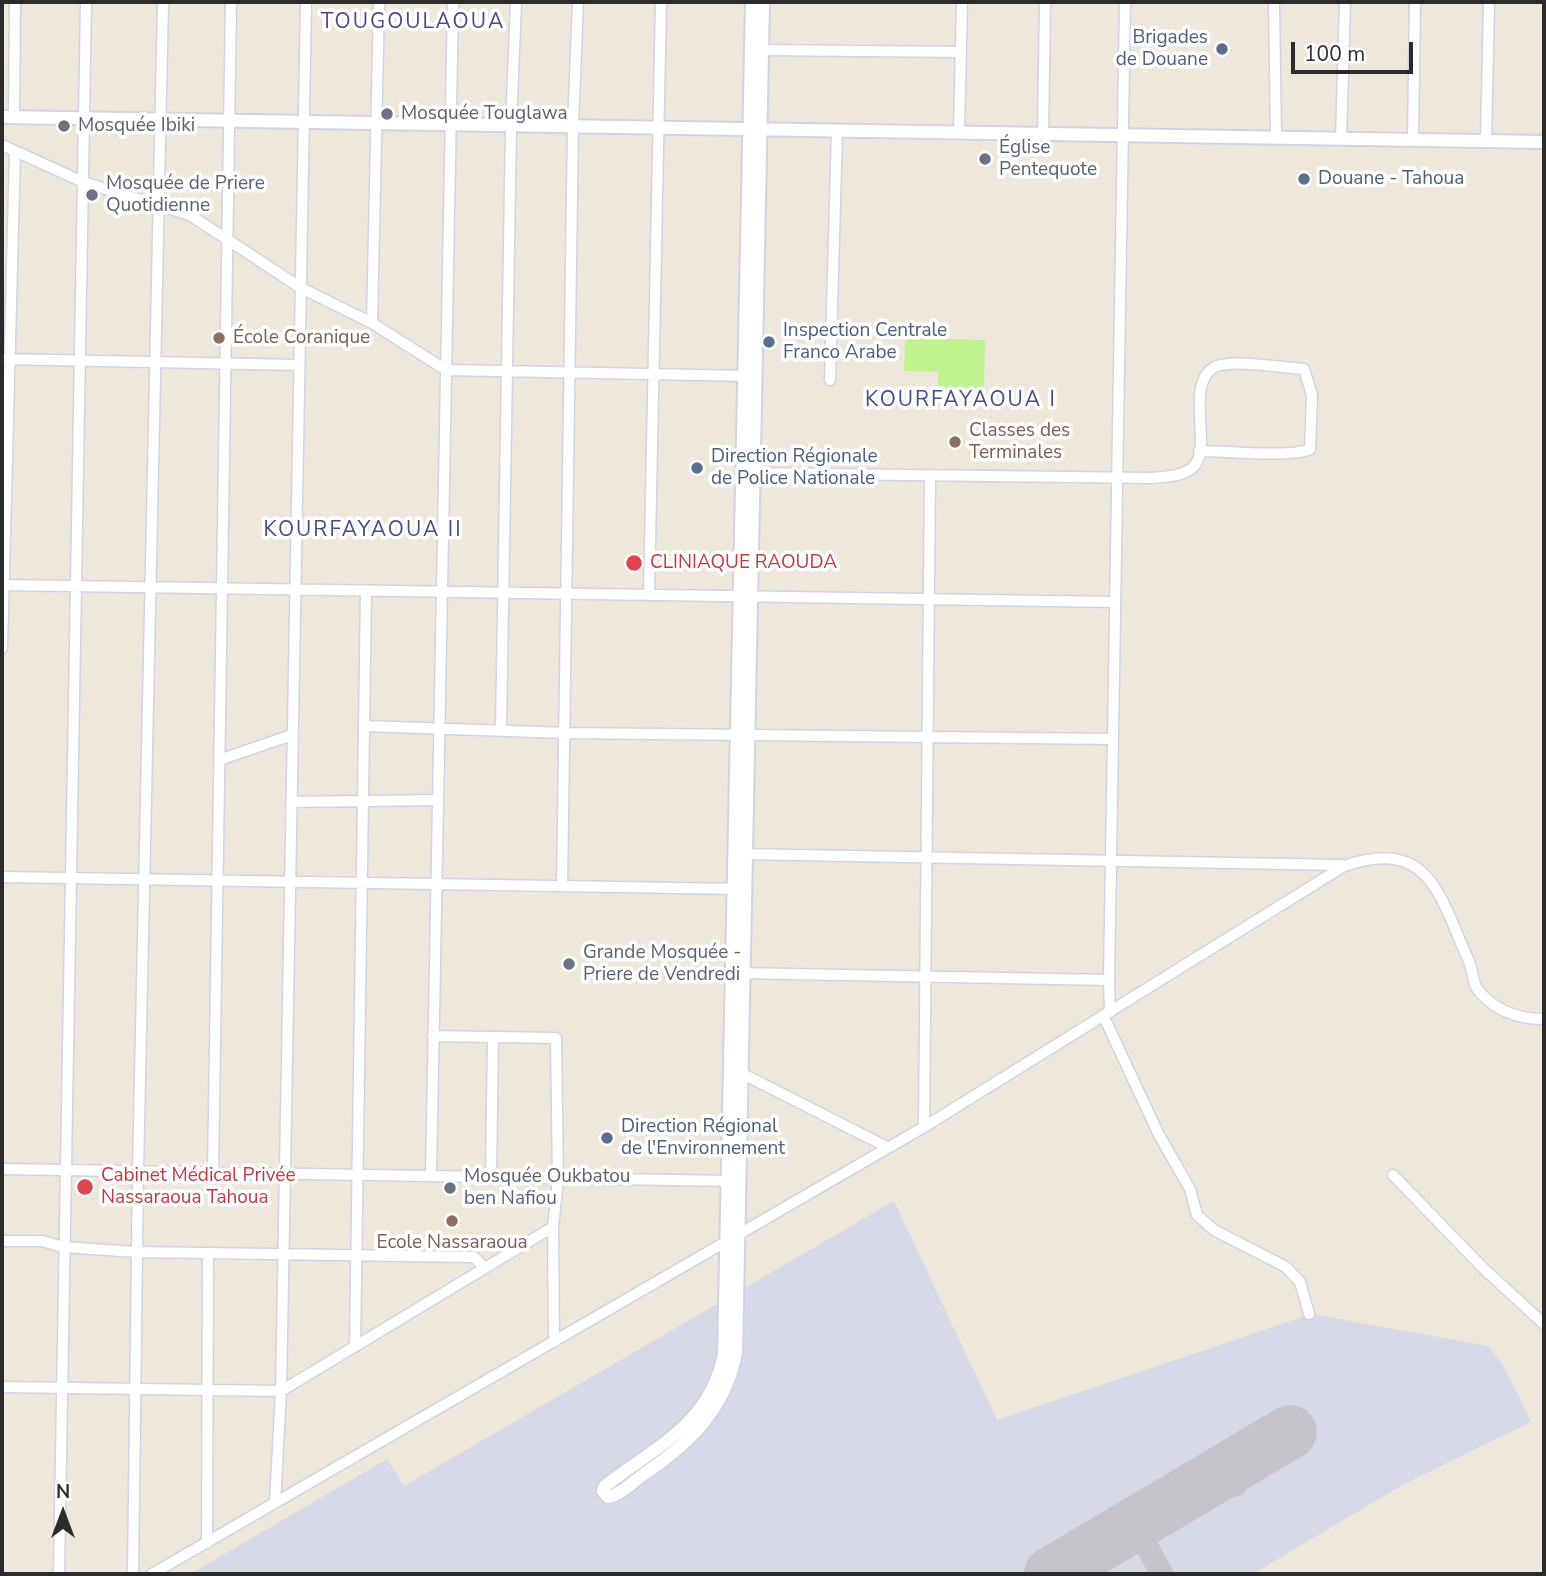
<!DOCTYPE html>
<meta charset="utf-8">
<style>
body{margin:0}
#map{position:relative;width:1546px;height:1576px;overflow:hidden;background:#eee8dc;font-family:"Nunito Sans",sans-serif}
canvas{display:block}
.frame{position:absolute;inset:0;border:4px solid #2b2b2b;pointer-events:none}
.north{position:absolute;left:28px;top:1478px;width:70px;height:70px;-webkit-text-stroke:5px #fff;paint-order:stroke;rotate:0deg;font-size:19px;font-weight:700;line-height:28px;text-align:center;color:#2b2b2b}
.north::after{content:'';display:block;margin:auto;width:24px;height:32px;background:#2b2b2b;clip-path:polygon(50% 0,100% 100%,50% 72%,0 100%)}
.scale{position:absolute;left:1291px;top:42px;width:122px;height:32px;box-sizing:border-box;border:4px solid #2b2b2b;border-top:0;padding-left:9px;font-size:21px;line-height:24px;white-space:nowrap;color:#2b2b2b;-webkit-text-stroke:5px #fff;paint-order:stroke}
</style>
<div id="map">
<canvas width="1546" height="1576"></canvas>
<div class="frame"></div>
<div class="north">N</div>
<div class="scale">100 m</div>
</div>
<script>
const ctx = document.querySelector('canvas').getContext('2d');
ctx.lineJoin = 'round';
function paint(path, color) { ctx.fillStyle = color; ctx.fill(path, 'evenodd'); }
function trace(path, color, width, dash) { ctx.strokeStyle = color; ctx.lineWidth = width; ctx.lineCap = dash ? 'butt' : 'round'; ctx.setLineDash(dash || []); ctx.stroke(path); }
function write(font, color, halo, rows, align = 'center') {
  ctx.font = font + ' "Nunito Sans",sans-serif'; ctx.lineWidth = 7; ctx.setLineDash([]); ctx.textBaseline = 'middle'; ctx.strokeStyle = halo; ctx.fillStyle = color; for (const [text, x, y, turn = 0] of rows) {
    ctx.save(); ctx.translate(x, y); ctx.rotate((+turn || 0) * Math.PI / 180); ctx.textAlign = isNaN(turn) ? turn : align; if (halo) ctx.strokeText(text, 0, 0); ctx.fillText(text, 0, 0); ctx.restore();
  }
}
paint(new Path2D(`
 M894,1201L997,1420L1311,1314L1489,1346L1507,1372L1531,1422L1404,1484L1253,1574H190L387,1459L404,1486Z`), '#d7d9e7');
paint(new Path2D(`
 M905,338L985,340L984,389L938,388V372L904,371Z`), '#c0f38d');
trace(new Path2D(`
 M1216,1476L1238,1445
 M1183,1498L1198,1491L1236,1485
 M1135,1525L1162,1574`), '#c6c4ca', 23);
trace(new Path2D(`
 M1051,1574L1290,1432`), '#c6c4ca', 54);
const minor = new Path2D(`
 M1274,2L1276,138
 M762,50L960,52
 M14,117L15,2
 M959,132L962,2
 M1043,134L1045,2
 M1341,139L1345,2
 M1413,140L1415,2
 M1486,141L1489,2
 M2,145L83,182L190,215L301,288L372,323L446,370L749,376
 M372,323L379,2
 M2,359L299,365
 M830,380L837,130
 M747,473L1149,478C1163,477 1179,477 1191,469C1215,453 1184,386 1213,368C1230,358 1283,368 1304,369L1312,395L1310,449C1292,458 1224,451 1199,451
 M2,585L1115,602
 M649,595L661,2
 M2,648L15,151
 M364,726L566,733L1113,739
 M501,730L511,125L516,2
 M219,760L292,735
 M291,802L438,800
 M741,854L1342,865
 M2,877L740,889
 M562,886L573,126L578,2
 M737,973L1109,980L1110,1012
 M1109,980L1125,2
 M1103,1015L1159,1135L1190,1189L1197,1215L1214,1230L1286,1267L1300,1282L1309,1314
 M433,1036L556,1038L558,1179L553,1227L554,1342
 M739,1072L887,1147
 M924,1127L930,476
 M2,1169L734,1181
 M213,1173L231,2
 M1393,1175L1483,1268L1544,1324
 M431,1176L453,2
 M491,1178L493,1037
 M2,1241H42L63,1247L136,1252L474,1257L485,1268
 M355,1347L366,591
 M2,1387L281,1391L553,1227
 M275,1503L281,1391L306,2
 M207,1543L208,1253
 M59,1574L86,2
 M133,1574L138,1171L163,2
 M152,1574L924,1127L1344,866C1430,837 1439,895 1468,959C1473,969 1472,982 1478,990C1495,1011 1518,1019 1544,1019`);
const tertiary = new Path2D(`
 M752,2L724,1354C710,1425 656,1446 605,1486L603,1491L608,1497C620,1495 633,1482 644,1474C690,1443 725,1409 736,1353L763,2
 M2,117L1544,142`);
trace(minor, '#d1d3e5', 13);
trace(tertiary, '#d1d3e5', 16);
trace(minor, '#fff', 10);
trace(tertiary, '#fff', 12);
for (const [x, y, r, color] of [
 [1222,49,7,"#5c6f8a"],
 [387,114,7,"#6b7280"],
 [64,126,7,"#6b7280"],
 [985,159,7,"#6b7280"],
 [1304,179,7,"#5c6f8a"],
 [92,195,7,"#6b7280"],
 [219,338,7,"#8d6e63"],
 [769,342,7,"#5c6f8a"],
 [955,442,7,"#8d6e63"],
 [697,468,7,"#5c6f8a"],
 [634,563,9,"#e0444e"],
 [569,964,7,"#6b7280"],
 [607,1138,7,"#5c6f8a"],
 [85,1187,9,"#e0444e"],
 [450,1188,7,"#6b7280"],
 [452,1221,7,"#8d6e63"]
]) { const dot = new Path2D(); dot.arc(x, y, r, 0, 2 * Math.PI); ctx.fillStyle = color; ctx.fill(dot); trace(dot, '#fff', 2.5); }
write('19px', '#4e5e75', '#fff', [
 ["Brigades",1208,38,"right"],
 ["de Douane",1208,60,"right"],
 ["Douane - Tahoua",1318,179],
 ["Inspection Centrale",783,331],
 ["Franco Arabe",783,353],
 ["Direction Régionale",711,457],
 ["de Police Nationale",711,479],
 ["Direction Régional",621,1127],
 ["de l'Environnement",621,1149]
], 'left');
write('19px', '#5b616d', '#fff', [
 ["Mosquée Touglawa",401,114],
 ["Mosquée Ibiki",78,126],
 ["Église",999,148],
 ["Pentequote",999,170],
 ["Mosquée de Priere",106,184],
 ["Quotidienne",106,206],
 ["Grande Mosquée -",583,953],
 ["Priere de Vendredi",583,975],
 ["Mosquée Oukbatou",464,1177],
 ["ben Nafiou",464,1199]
], 'left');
write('19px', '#785e54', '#fff', [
 ["École Coranique",233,338],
 ["Classes des",969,431],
 ["Terminales",969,453],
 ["Ecole Nassaraoua",452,1243,"center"]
], 'left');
write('19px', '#be3a42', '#fff', [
 ["CLINIAQUE RAOUDA",650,563],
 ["Cabinet Médical Privée",101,1176],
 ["Nassaraoua Tahoua",101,1198]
], 'left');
ctx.letterSpacing = '2px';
write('21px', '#464c80', '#fff', [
 ["TOUGOULAOUA",413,23],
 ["KOURFAYAOUA I",961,401],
 ["KOURFAYAOUA II",363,531]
]);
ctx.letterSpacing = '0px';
</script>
